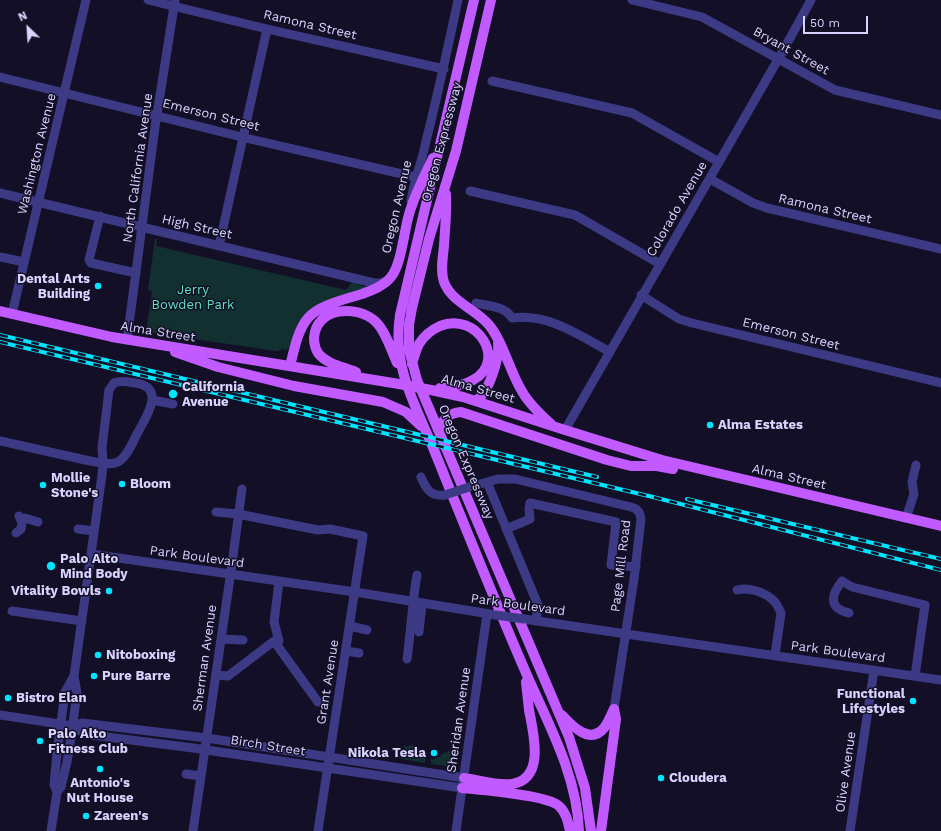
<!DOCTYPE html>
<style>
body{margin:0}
#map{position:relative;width:941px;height:831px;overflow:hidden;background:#130f26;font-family:"Work Sans",sans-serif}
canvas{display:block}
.north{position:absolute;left:8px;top:8px;width:40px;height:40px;-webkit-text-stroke:3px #130f26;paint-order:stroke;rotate:335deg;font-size:11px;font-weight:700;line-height:16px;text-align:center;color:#d9d4ff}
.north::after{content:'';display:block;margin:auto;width:14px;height:18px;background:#d9d4ff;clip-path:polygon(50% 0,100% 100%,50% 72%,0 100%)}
.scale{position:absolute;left:803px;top:16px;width:65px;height:18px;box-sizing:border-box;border:2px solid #d9d4ff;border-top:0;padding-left:5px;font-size:12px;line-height:14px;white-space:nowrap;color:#d9d4ff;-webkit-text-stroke:3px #130f26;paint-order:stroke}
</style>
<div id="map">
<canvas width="941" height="831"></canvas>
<div class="north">N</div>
<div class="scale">50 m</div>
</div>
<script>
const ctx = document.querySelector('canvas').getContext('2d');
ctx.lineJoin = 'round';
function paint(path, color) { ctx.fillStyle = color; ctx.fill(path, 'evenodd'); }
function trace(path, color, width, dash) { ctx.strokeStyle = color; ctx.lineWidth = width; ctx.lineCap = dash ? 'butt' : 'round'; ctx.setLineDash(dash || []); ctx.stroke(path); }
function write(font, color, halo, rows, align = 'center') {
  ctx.font = font + ' "Work Sans",sans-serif'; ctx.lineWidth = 3; ctx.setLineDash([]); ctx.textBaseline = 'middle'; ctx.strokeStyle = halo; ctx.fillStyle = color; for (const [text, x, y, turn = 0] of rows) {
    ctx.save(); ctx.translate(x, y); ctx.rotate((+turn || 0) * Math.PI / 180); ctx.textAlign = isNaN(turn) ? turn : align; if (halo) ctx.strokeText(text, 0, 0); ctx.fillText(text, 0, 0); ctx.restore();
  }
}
paint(new Path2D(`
 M155,238L157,240L156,246L346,290L352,282L366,287L308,312L296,327L291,343L289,348L285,351L284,349L276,351L146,332L152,291L148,290Z
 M409,745L415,746V748L421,749L420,751L423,752V754H426L425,763L401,759L404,746L409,747Z
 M448,751L455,752L452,765L449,766L431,764V759L434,760L435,758L441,756V754H444L445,752L447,753Z`), '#12302f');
trace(new Path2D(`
 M148,0L267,29L444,69
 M632,0L702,17L835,90L941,115
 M0,77L250,139L415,177
 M492,81L632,113L719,162
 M710,179L753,203L767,208L941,249
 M470,191L575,215L660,264
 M0,193L374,283H379L387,281
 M411,201C414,180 422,162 426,141C438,94 448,47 458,0
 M100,216L89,260L91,263L136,273
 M219,246L267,29
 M0,257L24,262
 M641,295L679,319L692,323L941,383
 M476,303C488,306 505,306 512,318C548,313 579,335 610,352
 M12,314L86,0
 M127,340L155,127L175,0
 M152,400L173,404
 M565,430L784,49L811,0
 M0,441L90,461C98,462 110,466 118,462C128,456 133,441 138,432C147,416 166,387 135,383C128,382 121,380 114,383L109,390L102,447L103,463L102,475L74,676L65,692L57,753L54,785L57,792L51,831
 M421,477C426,489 431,497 445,495
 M487,482L538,605L536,621
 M469,487L498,479H515L631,507C638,509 640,512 641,519L634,579L614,709
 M216,512L238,514L318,530L330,529L363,536L318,831
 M25,518L38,522
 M906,518L914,494L912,482L916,465
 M78,529L94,531
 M506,529L530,519L529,509L530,503L616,522L611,565L636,567
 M16,533L21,529L22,523L19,516
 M91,554L355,592L496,615
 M279,582L274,622L279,641
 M737,590C749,587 765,592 774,601C777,604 779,609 781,613L775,655
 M12,611L82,621
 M849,613C828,608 831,595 842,581L852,587L925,605L915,676
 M524,619L941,680
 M350,626L367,630
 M419,632L422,604
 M221,639L243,640
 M346,651L359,653
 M407,659C411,631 412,603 417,575
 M216,675L228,676L274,641L318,702
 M0,715L73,726L80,731L92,735L193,748L462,788
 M73,726L82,723L207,738L464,778
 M186,774L201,776
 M57,792L61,787L67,762L71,737L77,693L74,676
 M193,831L232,564L242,489
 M456,831L487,614
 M850,831L874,670`), '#3d3a85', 9);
trace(new Path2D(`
 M474,0L400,315C392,367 415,404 434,450C463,522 492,594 523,666C545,718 577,772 579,831
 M491,0L456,151L429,239L412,308L409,325V350L417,380L569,737L585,788L591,831
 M446,194C447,211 445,228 444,246C443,257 440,270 444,282C452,303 476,309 489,325C504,343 510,373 523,393C530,405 541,415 551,424
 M0,311L112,337L399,384
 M175,352L218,367L294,386L383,402L406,412L421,426
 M412,364C414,357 416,350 419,344C424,336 431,330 440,326C477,311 508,361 473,380C463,386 451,387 440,388
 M290,366C294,351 297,331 308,318C319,305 346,299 362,294C372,290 384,286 391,277C402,264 404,228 410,211C416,192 425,175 433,158
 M356,372C344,367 326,364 318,353C315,348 314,343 314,338C316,307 357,304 376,322C386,332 391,350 397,363
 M431,390L463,397L565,430L662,460L941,526
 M476,400C489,394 500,356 498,343
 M438,430C443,419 449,413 461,412L607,460L631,466H657L673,469
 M562,715C572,726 590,745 604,728C608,723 611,715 614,709
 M464,778C479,780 497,786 512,784C546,779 533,732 529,710C528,700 527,691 526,682
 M462,788C481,790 547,795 559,806C566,812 568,822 570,831
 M601,831L616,719L614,709`), '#c25bff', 10);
const rail = new Path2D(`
 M0,335L597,477
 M0,342L653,497L941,570
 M687,499L941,559`);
trace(rail, '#00e5ff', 4);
trace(rail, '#130f26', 2.5, [8]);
trace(new Path2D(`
 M445,495L469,487
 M496,615L524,619`), '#3d3a85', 9);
trace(new Path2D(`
 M399,384L431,390`), '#c25bff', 10);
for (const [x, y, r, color] of [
 [98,286,4,"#00e5ff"],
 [173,394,5,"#00e5ff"],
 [710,425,4,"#00e5ff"],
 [122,484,4,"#00e5ff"],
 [43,485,4,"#00e5ff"],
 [51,566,5,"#00e5ff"],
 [109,591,4,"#00e5ff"],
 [98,655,4,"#00e5ff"],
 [94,676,4,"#00e5ff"],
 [8,698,4,"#00e5ff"],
 [913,701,4,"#00e5ff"],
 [40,741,4,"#00e5ff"],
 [434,753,4,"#00e5ff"],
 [100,769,4,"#00e5ff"],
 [661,778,4,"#00e5ff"],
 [86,816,4,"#00e5ff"]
]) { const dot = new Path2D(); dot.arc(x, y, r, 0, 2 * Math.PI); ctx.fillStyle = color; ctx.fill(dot); trace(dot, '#130f26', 1.5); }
write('13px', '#d9d4ff', '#130f26', [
 ["Ramona Street",310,25,13],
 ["Bryant Street",791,51,29],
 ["Emerson Street",211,115,14],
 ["Oregon Expressway",442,142,-75],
 ["Washington Avenue",37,154,-76],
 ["North California Avenue",138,168,-82],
 ["Oregon Avenue",397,207,-77],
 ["Colorado Avenue",677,209,-60],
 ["Ramona Street",825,209,13],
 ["High Street",197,227,13],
 ["Alma Street",158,332,9],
 ["Emerson Street",791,334,14],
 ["Alma Street",478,389,16],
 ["Oregon Expressway",466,462,67],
 ["Alma Street",789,477,13],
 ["Park Boulevard",197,557,8],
 ["Page Mill Road",621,566,-83],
 ["Park Boulevard",518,605,8],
 ["Park Boulevard",838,652,8],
 ["Sherman Avenue",205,658,-82],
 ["Grant Avenue",328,682,-81],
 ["Sheridan Avenue",459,720,-82],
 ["Birch Street",268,746,9],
 ["Olive Avenue",846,772,-82]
]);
write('bold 13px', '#d9d4ff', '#130f26', [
 ["Dental Arts",90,279,"right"],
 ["Building",90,294,"right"],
 ["California",182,387],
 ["Avenue",182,402],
 ["Alma Estates",718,425],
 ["Mollie",51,478],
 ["Stone's",51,493],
 ["Bloom",130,484],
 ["Palo Alto",60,559],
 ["Mind Body",60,574],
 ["Vitality Bowls",101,591,"right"],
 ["Nitoboxing",106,655],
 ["Pure Barre",102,676],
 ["Functional",905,694,"right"],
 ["Lifestyles",905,709,"right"],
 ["Bistro Elan",16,698],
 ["Palo Alto",48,734],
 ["Fitness Club",48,749],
 ["Nikola Tesla",426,753,"right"],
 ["Cloudera",669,778],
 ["Antonio's",100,783,"center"],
 ["Nut House",100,798,"center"],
 ["Zareen's",94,816]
], 'left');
write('13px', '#5fe0c0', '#130f26', [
 ["Jerry",193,290],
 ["Bowden Park",193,305]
]);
</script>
